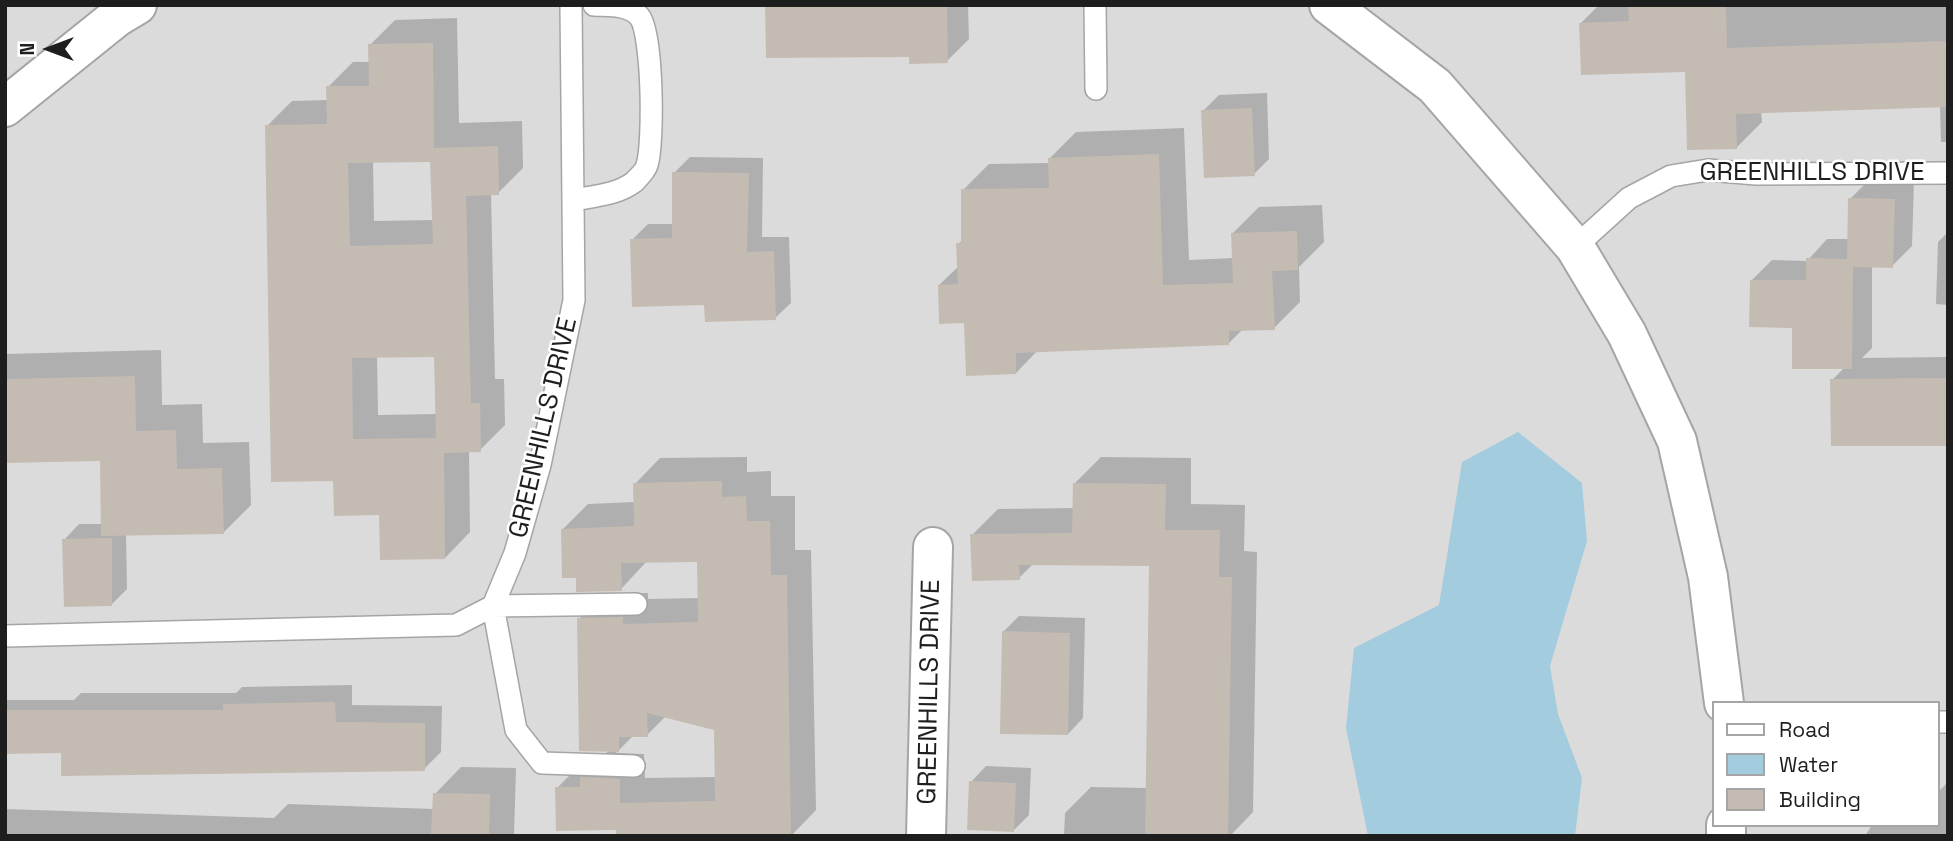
<!DOCTYPE html>
<style>
body{margin:0}
#map{position:relative;width:1953px;height:841px;overflow:hidden;background:#efede4;font-family:"Space Grotesk",sans-serif}
canvas{display:block}
.frame{position:absolute;inset:0;border:7px solid #1e1e1e;pointer-events:none}
.legend{position:absolute;left:1712px;top:701px;width:228px;height:126px;box-sizing:border-box;background:#fff;border:2px solid #a5a5a5;margin:0;padding:9px 12px;list-style:none;font-size:21px;color:#1e1e1e}
.legend li{display:flex;align-items:center;gap:14px;height:35px}
.legend b{width:35px;border:2px solid #a5a5a5}
.north{position:absolute;left:14px;top:14px;width:70px;height:70px;-webkit-text-stroke:5px #fff;paint-order:stroke;rotate:270deg;font-size:19px;font-weight:700;line-height:28px;text-align:center;color:#1e1e1e}
.north::after{content:'';display:block;margin:auto;width:24px;height:32px;background:#1e1e1e;clip-path:polygon(50% 0,100% 100%,50% 72%,0 100%)}
</style>
<div id="map">
<canvas width="1953" height="841"></canvas>
<div class="frame"></div>
<ul class="legend">
<li><b style="height:9px;background:#fff"></b>Road</li>
<li><b style="height:19px;background:#a3ccde"></b>Water</li>
<li><b style="height:19px;background:#c4bcb3"></b>Building</li>
</ul>
<div class="north">N</div>
</div>
<script>
const ctx = document.querySelector('canvas').getContext('2d');
ctx.lineJoin = 'round';
function paint(path, color) { ctx.fillStyle = color; ctx.fill(path, 'evenodd'); }
function trace(path, color, width, dash) { ctx.strokeStyle = color; ctx.lineWidth = width; ctx.lineCap = dash ? 'butt' : 'round'; ctx.setLineDash(dash || []); ctx.stroke(path); }
function write(font, color, halo, rows, align = 'center') {
  ctx.font = font + ' "Space Grotesk",sans-serif'; ctx.lineWidth = 5; ctx.setLineDash([]); ctx.textBaseline = 'middle'; ctx.strokeStyle = halo; ctx.fillStyle = color; for (const [text, x, y, turn = 0] of rows) {
    ctx.save(); ctx.translate(x, y); ctx.rotate((+turn || 0) * Math.PI / 180); ctx.textAlign = isNaN(turn) ? turn : align; if (halo) ctx.strokeText(text, 0, 0); ctx.fillText(text, 0, 0); ctx.restore();
  }
}
paint(new Path2D(`
 M5,5H1948V836H5ZM1713,703H1937V825H1713Z`), '#dcdbdb');
paint(new Path2D(`
 M1518,432L1582,483L1587,541L1550,666L1558,714L1582,778L1575,836H1368L1346,728L1354,648L1439,605L1462,462Z`), '#a3ccde');
paint(new Path2D(`
 M767,5H968L969,39L947,61L911,55Z
 M1599,5H1948V142H1941L1940,106L1761,111L1762,122L1736,148L1687,70L1580,24Z
 M457,18L459,123L522,121L523,168L498,193H491L495,379H504L505,425L480,450L469,451L470,532L445,558L335,479L267,126L292,101L328,100V87L353,62H370V45L395,20ZM432,160L434,220L374,221L373,161ZM436,355L437,414L378,415L377,356Z
 M1267,93L1269,159L1254,174L1203,111L1219,95Z
 M1184,128L1189,260L1234,258L1233,233L1259,207L1322,205L1324,242L1299,267L1300,302L1274,328L1243,329L1229,343L1038,350L1016,373L965,321L939,285L959,266L958,244L963,240V190L989,164L1050,163V158L1076,132Z
 M690,157L763,158L762,237H789L791,303L775,318L706,303L632,240L648,224H673L674,173Z
 M1870,179L1914,180L1912,246L1892,266H1872V348L1862,358L1948,357V444L1832,380L1844,368L1794,326L1752,280L1772,260L1807,261L1827,239H1849L1850,199Z
 M1948,232V305L1936,304L1938,242Z
 M161,350L162,405L202,404L203,443L249,442L251,505L224,532L126,534L127,589L112,604L64,540L79,524H103L101,459L5,461V354Z
 M747,457V472L771,471V496H795V550H811L816,810L791,836L617,828L557,788L582,763L597,762L609,750L579,619L604,593H648V599L700,598L699,560L647,561L621,589L578,576L563,529L588,504L635,502V484L660,458ZM666,716L716,729L717,777L645,778L644,754L616,753L634,735H647Z
 M1101,457L1191,458V504L1245,505L1244,551L1257,552L1253,812L1230,836H1064L1065,813L1091,787L1147,788L1151,564L1034,563L1019,578L972,535L998,509L1075,508V483Z
 M1019,616L1085,618L1083,718L1068,734L1003,632Z
 M352,685V705L442,706L441,752L424,769L63,751L5,752V700H74L81,693H236L242,687Z
 M986,766L1031,768L1029,815L1014,830L971,782Z
 M461,767L516,768L514,836H5V809L274,818L288,804L434,809L435,794Z
 M1946,784L1948,836H1865L1872,825H1937V793Z`), '#0003');
paint(new Path2D(`
 M765,5H947L948,63L909,64V57L766,58Z
 M1628,5H1726L1727,48L1948,41V107L1736,114L1737,149L1687,150L1685,72L1581,75L1579,23L1629,21Z
 M433,43L434,148L498,146L499,195L466,196L471,403H480L481,452L444,453L445,559L380,560L379,515L334,516L333,481L271,482L265,125L327,124L326,86H369L368,44ZM430,162L433,244L350,246L348,163ZM434,357L436,438L353,439L352,358Z
 M1252,108L1255,176L1204,178L1201,110Z
 M1159,154L1163,285L1233,283L1231,233L1297,231L1298,270L1272,271L1275,330L1229,331V345L1016,353V374L966,376L964,323L939,324L938,285L958,284L956,243H961V189L1049,188L1048,158Z
 M672,172L749,173L747,252L774,251L776,320L705,322L704,305L632,307L630,239L672,238Z
 M1848,198L1895,199L1893,268L1853,267L1852,369H1792V328L1749,327L1750,280H1806V258L1847,259Z
 M135,376L136,431L176,430L177,469L222,468L224,534L101,536L100,461L5,463V379Z
 M1948,378V446H1831L1830,379Z
 M722,481V497L746,496L747,521H770L771,575H787L791,836H616V830L556,831L555,787H580V777L620,779V803L715,801L714,730L647,713L648,737H619V752L579,751L577,618L623,617V624L698,622L697,562L621,563L622,591L576,592V578H562L561,529L634,526L633,483Z
 M1073,483L1166,484L1165,530H1220L1219,577H1232L1228,836H1145L1149,566L1019,565L1020,580L972,581L970,534L1072,533Z
 M112,538V606L64,607L62,539Z
 M1002,631L1070,633L1068,735L1000,734Z
 M335,702L336,722L425,723V771L61,776V753L5,754V710H223V704Z
 M969,781L1016,783L1014,832L967,830Z
 M433,793L490,794L489,836H431Z`), '#c4bcb3');
const lane = new Path2D(`
 M1095,5L1096,89
 M573,200C594,196 617,195 634,182C638,178 646,170 647,165C654,144 653,31 639,16C628,4 609,6 594,5
 M1575,247L1629,198L1671,176L1708,170L1756,174L1948,173
 M5,636L456,625L493,606L515,553L540,465L574,300L571,5
 M1937,722H1948
 M634,766L542,763L516,730L493,606L636,604`);
const street = new Path2D(`
 M1329,5L1435,86L1575,247L1627,334L1677,441L1708,577L1724,703
 M5,107L117,17L137,5
 M1726,825V836
 M926,836L933,547`);
trace(lane, '#a5a5a5', 24);
trace(street, '#a5a5a5', 42);
trace(lane, '#fff', 21);
trace(street, '#fff', 38);
write('26px', '#1e1e1e', '#fff', [
 ["GREENHILLS DRIVE",1812,173],
 ["GREENHILLS DRIVE",544,428,-77],
 ["GREENHILLS DRIVE",930,692,-89]
]);
</script>
